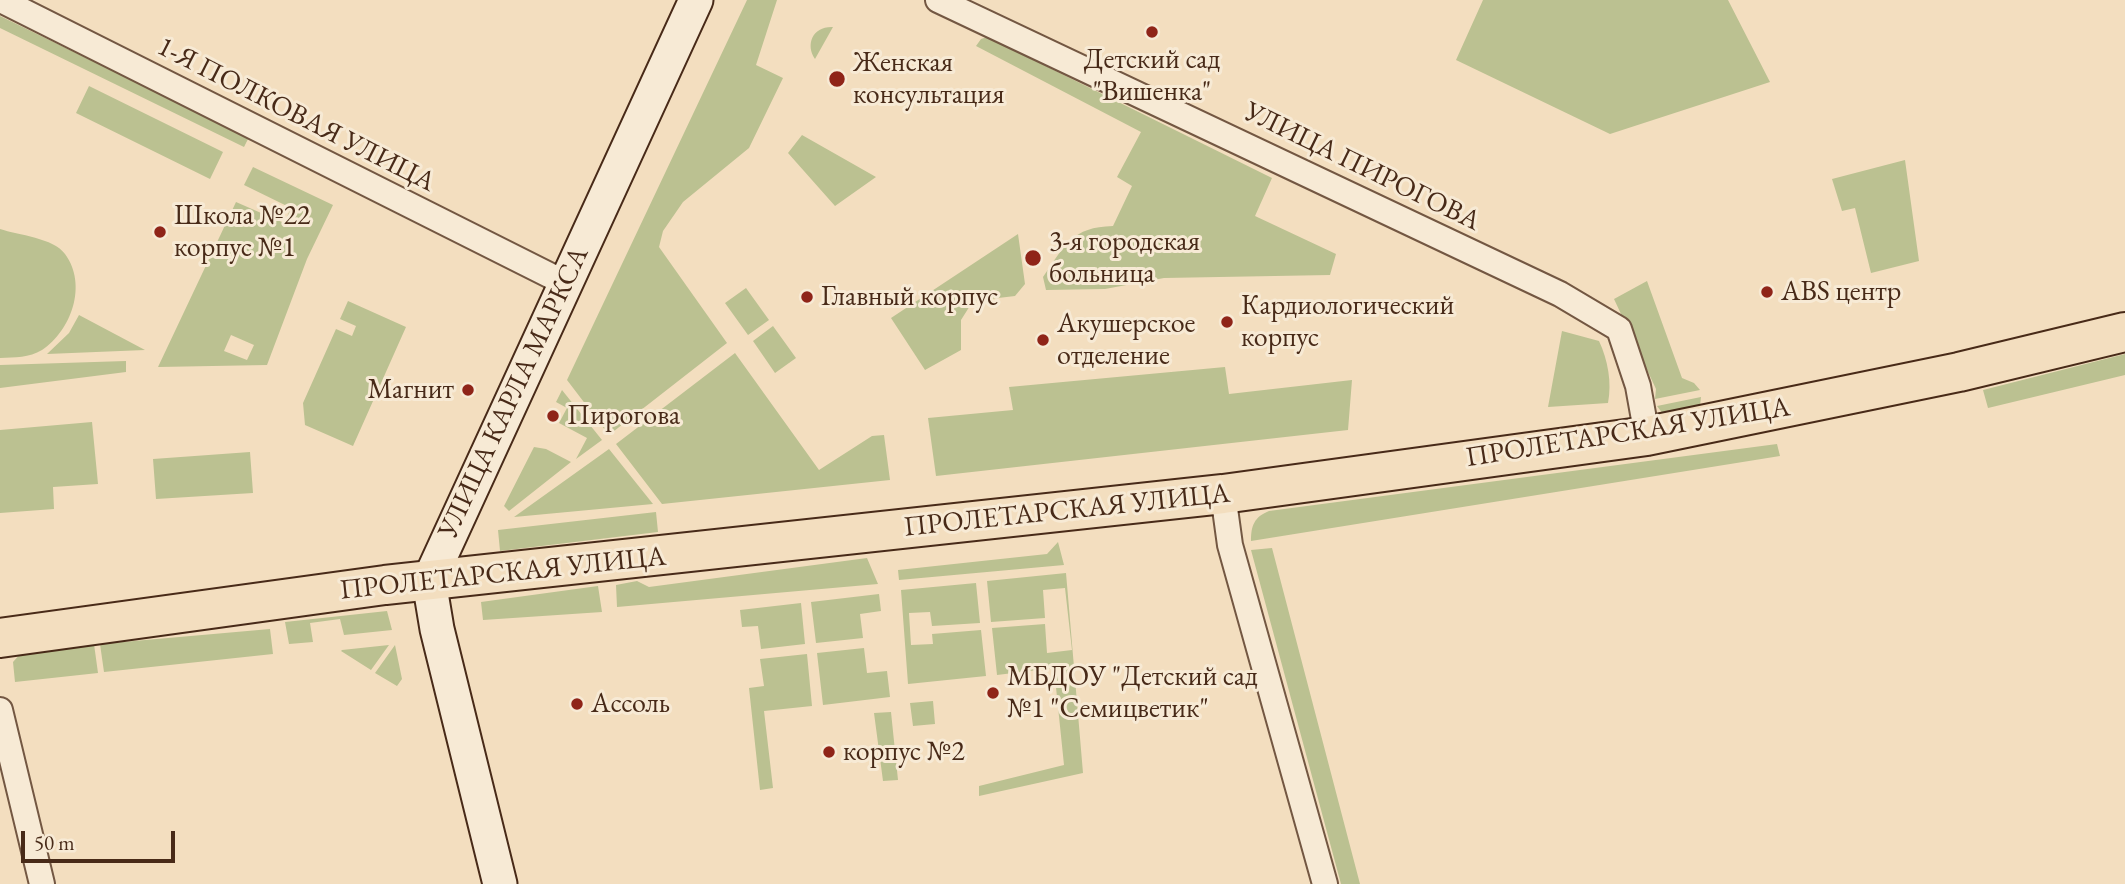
<!DOCTYPE html>
<meta charset="utf-8">
<style>
body{margin:0}
#map{position:relative;width:2125px;height:884px;overflow:hidden;background:#f3debf;font-family:"EB Garamond",serif}
canvas{display:block}
.scale{position:absolute;left:21px;top:831px;width:154px;height:32px;box-sizing:border-box;border:4px solid #482a18;border-top:0;padding-left:9px;font-size:21px;line-height:24px;white-space:nowrap;color:#482a18;-webkit-text-stroke:5px #f7ead5;paint-order:stroke}
</style>
<div id="map">
<canvas width="2125" height="884"></canvas>
<div class="scale">50 m</div>
</div>
<script>
const ctx = document.querySelector('canvas').getContext('2d');
ctx.lineJoin = 'round';
function paint(path, color) { ctx.fillStyle = color; ctx.fill(path, 'evenodd'); }
function trace(path, color, width, dash) { ctx.strokeStyle = color; ctx.lineWidth = width; ctx.lineCap = dash ? 'butt' : 'round'; ctx.setLineDash(dash || []); ctx.stroke(path); }
function write(font, color, halo, rows, align = 'center') {
  ctx.font = font + ' "EB Garamond",serif'; ctx.lineWidth = 6; ctx.setLineDash([]); ctx.textBaseline = 'middle'; ctx.strokeStyle = halo; ctx.fillStyle = color; for (const [text, x, y, turn = 0] of rows) {
    ctx.save(); ctx.translate(x, y); ctx.rotate((+turn || 0) * Math.PI / 180); ctx.textAlign = isNaN(turn) ? turn : align; if (halo) ctx.strokeText(text, 0, 0); ctx.fillText(text, 0, 0); ctx.restore();
  }
}
paint(new Path2D(`
 M747,0H777L756,65L783,78L749,148L683,202L663,231L659,247L727,343L609,435L567,380Z
 M1483,0H1728L1770,82L1610,134L1456,60Z
 M0,16L249,137L244,147L0,28Z
 M833,27L815,59C805,44 813,26 833,27Z
 M987,37L1272,178L1255,216L1336,254L1330,275L1164,278L1105,289L1046,290L1043,277C1065,245 1072,227 1113,226L1132,186L1117,177L1141,132L976,46L981,39Z
 M89,86L223,152L210,179L76,113Z
 M802,135L876,177L835,206L788,153Z
 M1905,160L1919,261L1871,273L1855,208L1842,211L1832,179Z
 M253,167L333,205L307,259L267,365L158,367L236,202L284,223L291,208L244,185ZM231,335L254,345L247,360L224,351Z
 M0,229C18,235 54,238 65,254C88,285 71,331 42,350C29,358 15,357 0,358Z
 M1018,234L1025,284L1015,296L973,301L961,320V350L925,370L891,318Z
 M1647,281L1682,378L1694,383L1700,390L1655,399L1656,389L1614,299Z
 M746,288L769,320L748,335L725,303Z
 M348,301L406,327L353,446L305,425L303,403L336,329L352,336L356,326L340,319Z
 M79,315L145,350L47,354L69,333Z
 M773,326L796,358L775,373L753,341Z
 M1562,331L1599,341C1608,360 1612,383 1608,403L1548,407Z
 M735,353L819,470L872,436L884,435L890,480L662,504L616,444Z
 M2125,354V375L1988,408L1983,390Z
 M126,361V372L0,388V365Z
 M1225,367L1229,394L1352,380L1348,430L936,476L928,418L1013,410L1009,387Z
 M562,390L602,440L576,459L587,438L559,423L567,408L556,402Z
 M1701,397L1700,406L1663,414L1657,406Z
 M92,422L98,484L53,487L54,509L0,513V430Z
 M1777,444L1780,456L1251,541C1251,526 1254,517 1269,511Z
 M534,447L546,449L571,462L509,511L504,506Z
 M609,449L653,504L514,517Z
 M250,452L253,493L156,499L153,459Z
 M656,512L658,532L500,551L498,530Z
 M1058,542L1064,565L899,580L898,570L1047,554Z
 M1272,548L1360,884H1341L1251,550Z
 M867,558L878,584L617,607L616,585L637,581L649,587Z
 M1066,573L1083,773L979,796V786L1064,765L1054,668L997,675L992,628L1045,624L1047,653L1072,650L1065,588L1043,590L1045,618L991,622L987,581Z
 M976,583L980,623L932,626L930,612L909,613L911,645L933,644L932,634L981,630L986,676L908,684L901,590Z
 M598,586L602,612L483,620L481,602Z
 M879,594L881,611L860,614L863,638L816,643L811,602Z
 M801,603L805,644L761,649L758,626L742,627L740,610Z
 M387,611L392,630L344,635L340,619L310,623L313,642L289,644L285,622Z
 M270,629L273,654L104,672L100,644Z
 M94,644L98,673L15,682L13,662L22,652Z
 M389,645L371,670L341,651L342,650Z
 M395,645L402,679L397,686L375,673Z
 M864,648L867,673L887,671L890,697L823,705L817,653Z
 M807,654L812,706L764,711L773,788L760,790L749,688L764,686L760,659Z
 M933,701L935,724L913,726L910,703Z
 M891,712L898,780L883,781L874,713Z`), '#bbc191');
const street = new Path2D(`
 M1,0L565,283
 M938,0L1560,294L1619,329L1638,386L1647,436
 M1223,494L1230,545L1325,884
 M0,710L42,884`);
const secondary = new Path2D(`
 M500,884L437,629L429,581L696,0`);
const primary = new Path2D(`
 M0,638L385,585L1223,494L1647,436L1959,372L2125,332`);
trace(street, '#735742', 28);
trace(secondary, '#482a18', 37);
trace(primary, '#482a18', 42);
trace(street, '#f7ead5', 24);
trace(secondary, '#f7ead5', 33);
trace(primary, '#f3debf', 38);
for (const [x, y, r, color] of [
 [1152,32,7,"#8f2418"],
 [837,79,9,"#8f2418"],
 [160,232,7,"#8f2418"],
 [1033,258,9,"#8f2418"],
 [1767,292,7,"#8f2418"],
 [807,297,7,"#8f2418"],
 [1227,322,7,"#8f2418"],
 [1043,340,7,"#8f2418"],
 [468,390,7,"#8f2418"],
 [553,416,7,"#8f2418"],
 [993,693,7,"#8f2418"],
 [577,704,7,"#8f2418"],
 [829,752,7,"#8f2418"]
]) { const dot = new Path2D(); dot.arc(x, y, r, 0, 2 * Math.PI); ctx.fillStyle = color; ctx.fill(dot); trace(dot, '#f7ead5', 2.5); }
write('28px', '#482a18', '#f7ead5', [
 ["Детский сад",1152,60,"center"],
 ["\"Вишенка\"",1152,92,"center"],
 ["Женская",853,63],
 ["консультация",853,95],
 ["Школа №22",174,216],
 ["корпус №1",174,248],
 ["3-я городская",1049,242],
 ["больница",1049,274],
 ["ABS центр",1781,292],
 ["Главный корпус",821,297],
 ["Кардиологический",1241,306],
 ["корпус",1241,338],
 ["Акушерское",1057,324],
 ["отделение",1057,356],
 ["Магнит",454,390,"right"],
 ["Пирогова",567,416],
 ["МБДОУ \"Детский сад",1007,677],
 ["№1 \"Семицветик\"",1007,709],
 ["Ассоль",591,704],
 ["корпус №2",843,752]
], 'left');
write('28px', '#482a18', '#f7ead5', [
 ["1-Я ПОЛКОВАЯ УЛИЦА",296,115,27],
 ["УЛИЦА ПИРОГОВА",1362,167,26],
 ["УЛИЦА КАРЛА МАРКСА",514,393,-65],
 ["ПРОЛЕТАРСКАЯ УЛИЦА",1628,433,-9],
 ["ПРОЛЕТАРСКАЯ УЛИЦА",1067,511,-6],
 ["ПРОЛЕТАРСКАЯ УЛИЦА",503,574,-6]
]);
</script>
